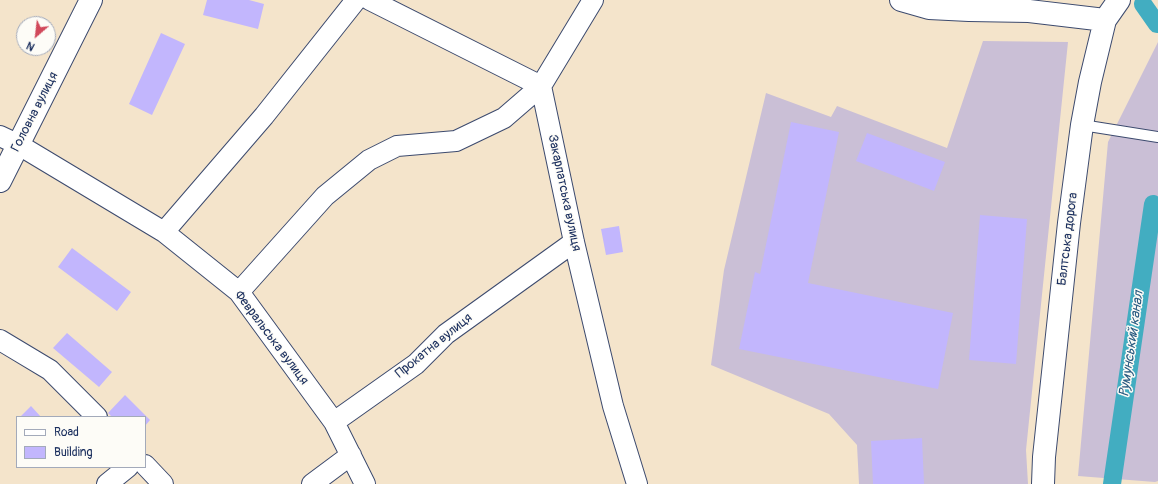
<!DOCTYPE html>
<meta charset="utf-8">
<style>
body{margin:0}
#map{position:relative;width:1158px;height:484px;overflow:hidden;background:#f4e4cb;font-family:Pangolin,sans-serif}
canvas{display:block}
.legend{position:absolute;left:16px;top:416px;width:130px;height:52px;box-sizing:border-box;background:#fdfcf7;border:1px solid #a3aaba;margin:0;padding:5px 7px;list-style:none;font-size:12px;color:#1b2f5e}
.legend li{display:flex;align-items:center;gap:8px;height:20px}
.legend b{width:20px;border:1px solid #a3aaba}
.north{position:absolute;left:16px;top:16px;width:40px;height:40px;box-sizing:border-box;background:#fdfcf7;border:1px solid #a3aaba;border-radius:50%;rotate:208deg;font-size:11px;font-weight:700;line-height:16px;text-align:center;color:#1b2f5e}
.north::after{content:'';display:block;margin:auto;width:14px;height:18px;background:#d1495b;clip-path:polygon(50% 0,100% 100%,50% 72%,0 100%)}
</style>
<div id="map">
<canvas width="1158" height="484"></canvas>
<ul class="legend">
<li><b style="height:5px;background:#fff"></b>Road</li>
<li><b style="height:11px;background:#c2b6fd"></b>Building</li>
</ul>
<div class="north">N</div>
</div>
<script>
const ctx = document.querySelector('canvas').getContext('2d');
ctx.lineJoin = 'round';
function paint(path, color) { ctx.fillStyle = color; ctx.fill(path, 'evenodd'); }
function trace(path, color, width, dash) { ctx.strokeStyle = color; ctx.lineWidth = width; ctx.lineCap = dash ? 'butt' : 'round'; ctx.setLineDash(dash || []); ctx.stroke(path); }
function write(font, color, halo, rows, align = 'center') {
  ctx.font = font + ' Pangolin,sans-serif'; ctx.lineWidth = 3; ctx.setLineDash([]); ctx.textBaseline = 'middle'; ctx.strokeStyle = halo; ctx.fillStyle = color; for (const [text, x, y, turn = 0] of rows) {
    ctx.save(); ctx.translate(x, y); ctx.rotate((+turn || 0) * Math.PI / 180); ctx.textAlign = isNaN(turn) ? turn : align; if (halo) ctx.strokeText(text, 0, 0); ctx.fillText(text, 0, 0); ctx.restore();
  }
}
paint(new Path2D(`
 M983,41L1068,42L1026,450L1028,484H859L857,445L829,414L711,365L724,270L766,93L831,117L837,106L947,148Z
 M1158,42V481L1155,482L1078,476L1108,142Z`), '#cabfd6');
trace(new Path2D(`
 M1143,4L1157,24
 M1112,484L1153,204`), '#42adc1', 18);
paint(new Path2D(`
 M207,0H249L264,4L258,29L203,15Z
 M161,33L185,44L152,115L129,104Z
 M791,122L839,132L808,283L953,313L938,389L739,349L755,272L760,274Z
 M867,133L945,162L934,191L856,161Z
 M980,215L1027,219L1016,364L969,360Z
 M619,226L623,252L606,255L601,229Z
 M72,248L131,292L117,311L58,267Z
 M67,333L112,372L99,387L53,348Z
 M125,395L150,420L145,426V417H112L108,413Z
 M31,406L41,417H20Z
 M922,438L924,484H873L871,441Z`), '#c2b6fd');
const lane = new Path2D(`
 M1082,125L1158,137`);
const street = new Path2D(`
 M370,0L541,86L574,242L613,406L637,484
 M0,136L19,145L164,232L239,292L334,422L365,484
 M164,232L264,116L356,0
 M239,292L325,196L369,160L397,146L456,141L504,118L541,86L593,0
 M0,340L50,370L97,417
 M334,422L416,364L446,334L574,242
 M145,465L163,484
 M107,484L128,467
 M312,484L351,455`);
const secondary = new Path2D(`
 M901,0L929,8L969,10L1029,11L1105,20
 M0,181L91,0
 M1043,484L1044,457L1069,223L1082,125L1090,82L1105,20L1119,0`);
trace(lane, '#3c4a6e', 12);
trace(street, '#3c4a6e', 22);
trace(secondary, '#3c4a6e', 24);
trace(lane, '#fff', 10);
trace(street, '#fff', 20);
trace(secondary, '#fff', 22);
write('13px', '#1b2f5e', '#fdfcf7', [
 ["Головна вулиця",35,112,-63],
 ["Закарпатська вулиця",564,193,78],
 ["Балтська дорога",1068,239,-83],
 ["Февральська вулиця",271,338,53],
 ["Прокатна вулиця",434,346,-39]
]);
write('italic 14px', '#295b81', '#fdfcf7', [
 ["Румунський канал",1132,344,-82]
]);
</script>
